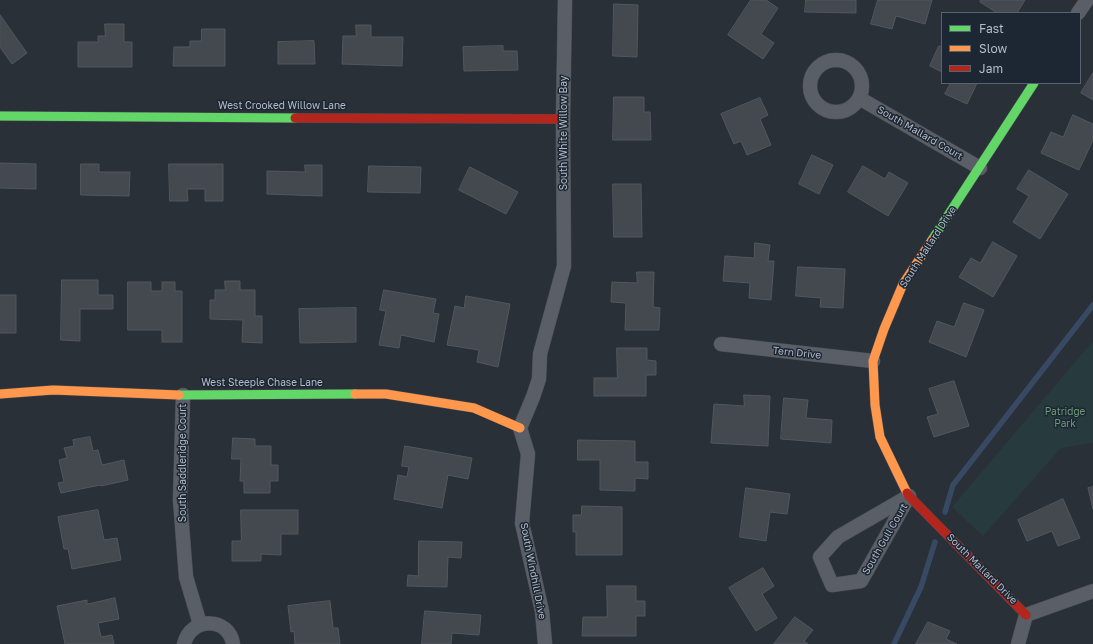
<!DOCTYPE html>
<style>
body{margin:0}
#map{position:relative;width:1093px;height:644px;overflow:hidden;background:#2a3038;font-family:"Golos Text",sans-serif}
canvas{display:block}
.legend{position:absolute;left:941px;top:12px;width:140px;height:72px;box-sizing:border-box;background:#1d2633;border:1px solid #59626f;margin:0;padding:5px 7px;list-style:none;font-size:12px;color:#b4bcc9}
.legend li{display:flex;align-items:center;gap:8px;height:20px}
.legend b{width:20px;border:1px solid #59626f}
</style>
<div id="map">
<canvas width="1093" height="644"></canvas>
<ul class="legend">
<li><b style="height:5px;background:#63d668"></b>Fast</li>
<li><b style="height:5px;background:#ff974d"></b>Slow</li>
<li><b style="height:5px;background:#b3261e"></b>Jam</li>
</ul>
</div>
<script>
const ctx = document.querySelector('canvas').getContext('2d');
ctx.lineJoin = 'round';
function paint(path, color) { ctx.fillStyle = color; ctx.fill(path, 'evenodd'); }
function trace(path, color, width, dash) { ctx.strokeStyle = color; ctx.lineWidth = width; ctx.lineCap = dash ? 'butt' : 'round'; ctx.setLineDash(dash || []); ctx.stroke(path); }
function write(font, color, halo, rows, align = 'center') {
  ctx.font = font + ' "Golos Text",sans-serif'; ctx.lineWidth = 3; ctx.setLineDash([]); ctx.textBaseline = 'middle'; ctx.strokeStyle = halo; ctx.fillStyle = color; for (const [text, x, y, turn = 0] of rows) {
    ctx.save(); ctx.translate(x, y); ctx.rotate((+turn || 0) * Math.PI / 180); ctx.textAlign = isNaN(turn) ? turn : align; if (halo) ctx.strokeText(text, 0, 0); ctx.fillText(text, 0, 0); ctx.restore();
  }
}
paint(new Path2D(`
 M1093,341V443L1061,448L983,536L952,507Z`), '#273a3e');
trace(new Path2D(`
 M945,512L953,485L1093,305
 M894,644L921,587L935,542`), '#384963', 5.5);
const building = new Path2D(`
 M751,0H766L778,8L761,34L774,43L763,59L728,35Z
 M806,0H856V13L805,12Z
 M878,0H932L925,24L896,16L892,29L871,24Z
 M981,0H1025L1017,13H997L980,2Z
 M614,4L638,5L637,57L613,56Z
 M0,15L27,53L12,64L0,47Z
 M105,24H124V42H132V67H78V42H98V36H105Z
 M356,25H371V37H403L402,66L342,64L343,36H356Z
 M202,29H225V66H173L174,47H190V41H201Z
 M314,41L315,64H278V42Z
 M503,46V51H517L518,70L464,71L463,47Z
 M939,46L942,47V72L930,66Z
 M1093,73V100L1081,93Z
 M951,83H977L967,104L945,94Z
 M614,97H644V112H650L651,140H613Z
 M760,98L768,115L760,119L771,145L747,155L741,141L734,144L721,114Z
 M1073,115L1093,124V140L1079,170L1041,153L1051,132L1063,137Z
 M812,155L833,165L819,194L799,184Z
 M0,163L36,164V189L0,188Z
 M81,164H99V172H130L129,196L81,195Z
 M169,164H223V201H205V189H187L188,201H170Z
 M305,165H322V196L267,194V171L305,172Z
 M369,166L421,167L420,193L368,192Z
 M863,166L885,179L889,172L908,183L888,216L848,192Z
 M470,167L518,192L506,214L459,190Z
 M1029,170L1068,194L1040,239L1013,222L1029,196L1017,189Z
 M613,184H641L642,237H614Z
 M993,242L1017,256L993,297L959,277L971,258L980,263Z
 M755,243L770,245L768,261H774L771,300L749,298L750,283L723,281L725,256L754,258Z
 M798,267L845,269L843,308L820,307L821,298L796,296Z
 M637,272H654L653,307L660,308L659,330H625L626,303L611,302L612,282L637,283Z
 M62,280H98V295H113V309H80V341L61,340Z
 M225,281H240V290H255V316H262V343L242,342L243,320L210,319V300H215V290H225Z
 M128,282H151V291H162V282H175V291H182V342H162V330H128Z
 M384,290L436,299L433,313L439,314L434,342L401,335L399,348L379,345L386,311L380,310Z
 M0,295H16V333H0Z
 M466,296L510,304L498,367L477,362L479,350L447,345L455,306L464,308Z
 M964,303L984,310L966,357L929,342L937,321L954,327Z
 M356,308V342L300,343L299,309Z
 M617,348H647V360L656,361V375H646V396H594V378H617Z
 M954,381L969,426L934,437L927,417L938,414L929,389Z
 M744,395L770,396L768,446L711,443L714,404L744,406Z
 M784,398L808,400L806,418L832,420L831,443L781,439Z
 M90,437L93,451L98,450L102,465L124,460L128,480L101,486L100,485L61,493L58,483L64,482L59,460L67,458L64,448L74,446L73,440Z
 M233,438L255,439V446H271V465H278V481H270V493H244V481H240L241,459H232Z
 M578,440L635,441V462H648V479L635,478V491L600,490V460H578Z
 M405,446L472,458L468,479L448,475L442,508L394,499L398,475L407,477L409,467L402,466Z
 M1093,487V509L1088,488Z
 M746,488L790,494L787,514L770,512L766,541L740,537Z
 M1063,499L1080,538L1058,546L1052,531L1027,541L1018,520Z
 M582,506L622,507V555H576V532H573V515H581Z
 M98,510L104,540L117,538L121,560L72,569L68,549H64L58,517Z
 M241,510H298V534H281V555L261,554V561H232V541H241Z
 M419,541L462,542L461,558L448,557L447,587L407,586L408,575L418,576Z
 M763,568L774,586L762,594L777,618L756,631L729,588Z
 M607,586H636V601H645V616H636V636H582L583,617H607Z
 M115,598L119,619L98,623L101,637L112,635L114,644H65L57,606L87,600V604Z
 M330,601L333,628H338L340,644H295L294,631L291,632L288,606Z
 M425,611L481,615L479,635L452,633L451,644H422Z
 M795,617L813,630L804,641L808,644H774Z
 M928,622L950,631L946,639L957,644H916Z`);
paint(building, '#444950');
trace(building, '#52575f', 1);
const street = new Path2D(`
 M1078,13L1087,0
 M810 86a26 26 0 1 1 52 0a26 26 0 1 1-52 0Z
 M859,98L980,168
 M721,344L873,361
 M183,395L180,500L186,577L200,624
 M909,496L861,581L832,585L820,557L838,537Z
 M184,644C191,616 229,617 233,644
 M545,644L542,611L522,523L528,454L520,428L533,397L539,379L540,354L564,266L563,119L565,0
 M1018,644L1026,615L1093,591`);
const fast = new Path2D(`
 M0,116L295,118
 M932,240L1034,83
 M179,395L355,394`);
const slow = new Path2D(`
 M0,394L53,390L179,395
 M355,394H386L474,408L520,428
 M907,493L880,437L875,405L873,361L884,329L903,284L932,240`);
const jam = new Path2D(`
 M295,118L563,119
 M907,493L909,496L1026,615`);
trace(street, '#484c53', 15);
trace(fast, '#484c53', 10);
trace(slow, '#484c53', 10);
trace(jam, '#484c53', 10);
trace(street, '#5a5e66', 14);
trace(fast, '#63d668', 9);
trace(slow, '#ff974d', 9);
trace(jam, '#b3261e', 9);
write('10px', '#b4bcc9', '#1d2633', [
 ["West Crooked Willow Lane",282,106],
 ["South White Willow Bay",564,133,-90],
 ["South Mallard Court",920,133,30],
 ["South Mallard Drive",928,247,-57],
 ["Tern Drive",797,353,6],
 ["West Steeple Chase Lane",262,383],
 ["South Saddleridge Court",183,463,-90],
 ["South Gull Court",885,539,-60],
 ["South Mallard Drive",982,569,45],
 ["South Windhill Drive",533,571,79]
]);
write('10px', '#6b9a76', '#1d2633', [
 ["Patridge",1065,412],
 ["Park",1065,424]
]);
</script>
